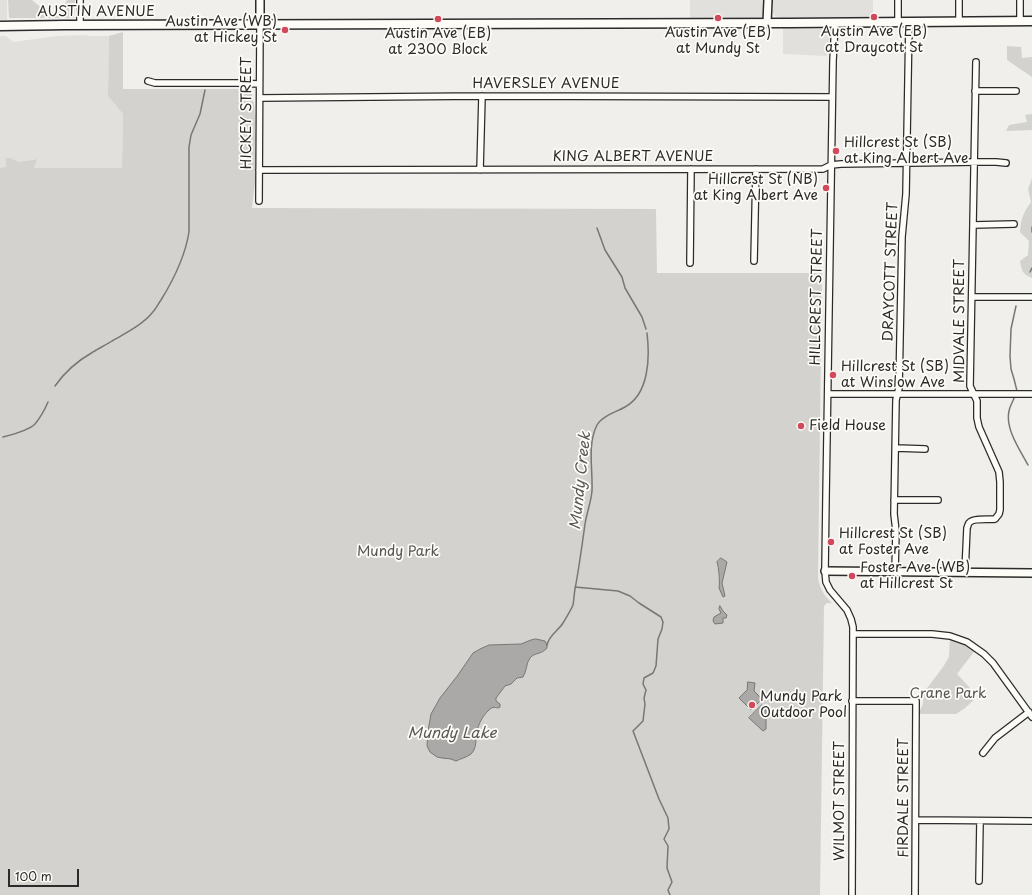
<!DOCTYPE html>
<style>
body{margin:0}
#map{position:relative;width:1032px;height:895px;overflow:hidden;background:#f0efeb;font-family:"Playpen Sans",sans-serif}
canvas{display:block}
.scale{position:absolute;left:8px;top:869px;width:71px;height:18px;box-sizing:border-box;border:2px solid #2b2b2b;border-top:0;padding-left:5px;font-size:12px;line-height:14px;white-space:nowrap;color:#2b2b2b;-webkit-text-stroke:3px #fdfcf7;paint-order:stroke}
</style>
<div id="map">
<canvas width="1032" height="895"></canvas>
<div class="scale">100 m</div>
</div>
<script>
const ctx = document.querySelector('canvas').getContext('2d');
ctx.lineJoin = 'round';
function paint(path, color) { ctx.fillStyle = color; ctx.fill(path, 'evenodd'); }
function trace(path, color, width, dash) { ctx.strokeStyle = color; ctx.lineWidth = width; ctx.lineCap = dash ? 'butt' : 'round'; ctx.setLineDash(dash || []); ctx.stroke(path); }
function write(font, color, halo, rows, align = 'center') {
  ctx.font = font + ' "Playpen Sans",sans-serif'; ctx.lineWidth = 3.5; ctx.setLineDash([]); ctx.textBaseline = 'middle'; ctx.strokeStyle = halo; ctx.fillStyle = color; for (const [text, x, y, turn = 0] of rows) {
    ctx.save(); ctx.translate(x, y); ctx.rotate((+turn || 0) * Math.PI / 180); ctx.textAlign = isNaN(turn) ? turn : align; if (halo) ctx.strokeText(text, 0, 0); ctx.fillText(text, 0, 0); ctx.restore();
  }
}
paint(new Path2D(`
 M0,0H7V20H0Z
 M690,0H764V15L761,18L758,19L690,18Z
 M772,0H873V18H779L775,16L773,12Z
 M783,28L827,29L830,34L827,56L783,54Z
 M86,35L88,36H109L108,96L123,114L122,168H34L36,159L19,162L11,158L6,159V172L0,173V36H6L13,42L57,36Z`), '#e1e0dc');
paint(new Path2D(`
 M8,0H32L44,10L55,13L62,10L67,0H75L74,18H9Z
 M123,32V89H252V100L254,103L255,117V182L252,208L656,209L657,273H822L818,578C820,588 824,596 832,603H827L824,606L820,895H0V168L6,167V158H11L19,162L37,159L34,168H122L123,114L108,96L109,36Z
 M1007,46L1021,47L1022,58L1032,57V77L1007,60Z
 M1032,114V130L1006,131L1009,125L1027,122L1025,115Z
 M1032,178V278C1022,274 1022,271 1020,261L1028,255L1029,241L1020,232C1021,219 1023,213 1031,202L1028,189Z
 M950,636L977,648L957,674L971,689L975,699L965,708L956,714H917C922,707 925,704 922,695L943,667L949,657Z`), '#d3d2cf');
const water = new Path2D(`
 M721,558L727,562L722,583L725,596L723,597L719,588C720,584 719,567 717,562Z
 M720,606L723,611L727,615L726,618H723V623L715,624L713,621L714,617L721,613L719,609Z
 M536,639L545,641L547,645V648C541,655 535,652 530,658C526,663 527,671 523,677L517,678L511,684L505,686L496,698V701L500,704V707L498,708C494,707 492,707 489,710C482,716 477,727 476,736C476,742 476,749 471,754C467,757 460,759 456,761L451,759L442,758L437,757L430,752L427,746L428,731L431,714L440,698L458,675L473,653L480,649L489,645L521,644L531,640Z
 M748,682L755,683L754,691L762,699L751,710L739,698L747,690Z
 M762,705L766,708V729L763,731L749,718Z`);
paint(water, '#aaa9a7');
trace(water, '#777775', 1);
trace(new Path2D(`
 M1032,227V232
 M597,228L605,250L622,277L625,288L642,317L646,329
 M1030,272L1032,268
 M55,386C64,373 79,360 93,352C99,348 106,345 112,341C126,333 142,325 152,313C156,309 158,304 161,300C174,279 185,257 189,232V147L191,135L200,114L205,90
 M1016,393L1017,391L1014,379L1011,369L1010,356L1011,329L1016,306
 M1015,396C1013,401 1010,406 1009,411C1005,429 1020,450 1028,465
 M3,437C11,435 29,430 35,424C40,418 45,409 48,402
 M575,587L618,591L630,596L639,603L661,617L663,622L662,629L658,639L656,666L653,673L644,678L643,684L646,690L644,698L645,704L643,721L633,731L659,799L668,818L669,829L664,839L668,846L667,868L672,882L668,890L670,895
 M547,645C549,635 558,631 563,623C566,618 571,610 573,605C574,600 574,594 575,589C579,568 582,546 585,524C587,512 591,502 592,491C593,469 587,445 597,425C602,416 616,412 625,407C649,394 650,358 647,333`), '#777775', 1.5);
const minor = new Path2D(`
 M80,0V25
 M898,0V22
 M959,0V21
 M1020,21V0
 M835,23L833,61L826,497L825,571L826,582L830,590L847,610L851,619L853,627L852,895
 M148,81L155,83H237L259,84
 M975,91H1016
 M260,98L482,96L832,97
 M259,170L823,169L831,165L841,164L979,162H996L1006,163
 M480,170L482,96
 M259,201L260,25
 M973,225L1014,224
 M754,261L756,169
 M690,263L691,169
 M972,297H1032
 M828,394H1032
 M896,448L925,449
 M894,500H938
 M895,571L896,531L894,514L896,400L899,388L902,237L906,194L909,22
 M965,572L967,528C968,526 968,523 970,522C974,518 989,520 995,519L999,514L1000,510V482L999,472L979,427L977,418V401L970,386L976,62
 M853,634H932L950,636L967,642L984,654L993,663L1032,717
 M852,701H916L915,895
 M983,753L995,738L1029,712
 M916,820L1032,821
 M979,881L980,821`);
const tertiary = new Path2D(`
 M767,23L768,0
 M260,25V0
 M825,571L1032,573`);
const secondary = new Path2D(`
 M0,26L64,25L790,23L1032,21`);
trace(minor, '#2b2b2b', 8);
trace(tertiary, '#2b2b2b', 10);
trace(secondary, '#2b2b2b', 11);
trace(minor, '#fdfcf7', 5.5);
trace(tertiary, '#fdfcf7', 7);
trace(secondary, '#fdfcf7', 8);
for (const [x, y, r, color] of [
 [874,17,4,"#d1495b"],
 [718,18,4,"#d1495b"],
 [438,19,4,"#d1495b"],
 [285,30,4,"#d1495b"],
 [836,151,4,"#d1495b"],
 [826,188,4,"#d1495b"],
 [833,375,4,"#d1495b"],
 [801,426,4,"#d1495b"],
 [831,542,4,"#d1495b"],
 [852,576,4,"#d1495b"],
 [752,705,4,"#d1495b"]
]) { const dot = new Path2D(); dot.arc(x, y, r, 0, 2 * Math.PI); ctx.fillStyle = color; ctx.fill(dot); trace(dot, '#fdfcf7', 1.5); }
write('14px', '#2b2b2b', '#fdfcf7', [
 ["AUSTIN AVENUE",96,12],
 ["HAVERSLEY AVENUE",546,84],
 ["HICKEY STREET",247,113,-90],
 ["KING ALBERT AVENUE",633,157],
 ["DRAYCOTT STREET",891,272,-88],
 ["HILLCREST STREET",817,297,-89],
 ["MIDVALE STREET",960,321,-90],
 ["FIRDALE STREET",904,798,-90],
 ["WILMOT STREET",840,801,-90]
]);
write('14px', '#2b2b2b', '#fdfcf7', [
 ["Austin Ave (WB)",277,22,"right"],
 ["at Hickey St",277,38,"right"],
 ["Austin Ave (EB)",874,32,"center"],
 ["at Draycott St",874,48,"center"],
 ["Austin Ave (EB)",718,33,"center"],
 ["at Mundy St",718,49,"center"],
 ["Austin Ave (EB)",438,34,"center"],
 ["at 2300 Block",438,50,"center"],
 ["Hillcrest St (SB)",844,143],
 ["at King Albert Ave",844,159],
 ["Hillcrest St (NB)",818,180,"right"],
 ["at King Albert Ave",818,196,"right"],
 ["Hillcrest St (SB)",841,367],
 ["at Winslow Ave",841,383],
 ["Field House",809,426],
 ["Hillcrest St (SB)",839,534],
 ["at Foster Ave",839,550],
 ["Foster Ave (WB)",860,568],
 ["at Hillcrest St",860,584],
 ["Mundy Park",760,697],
 ["Outdoor Pool",760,713]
], 'left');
write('14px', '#555554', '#fdfcf7', [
 ["Mundy Park",398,552],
 ["Crane Park",948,694]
]);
write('italic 15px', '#575756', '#fdfcf7', [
 ["Mundy Creek",581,481,-84],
 ["Mundy Lake",452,734]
]);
</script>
